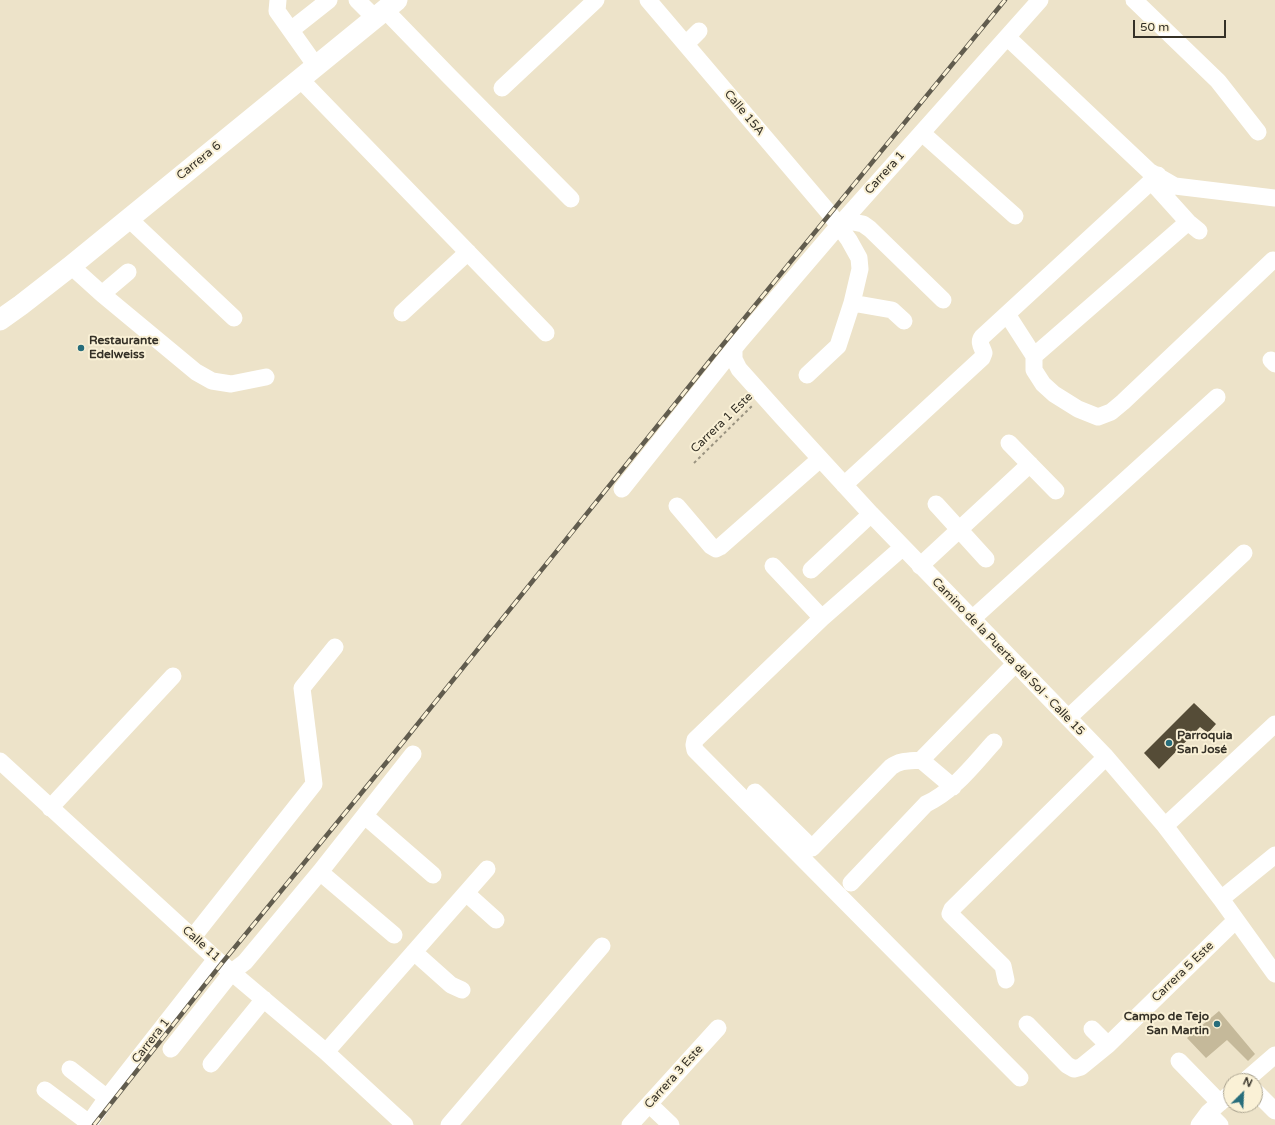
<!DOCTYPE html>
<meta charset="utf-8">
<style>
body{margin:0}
#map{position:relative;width:1275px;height:1125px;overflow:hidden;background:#ede3c9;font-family:"Varela Round",sans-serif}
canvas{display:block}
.north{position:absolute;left:1223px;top:1073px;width:40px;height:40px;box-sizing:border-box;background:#faf1d6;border:1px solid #aba490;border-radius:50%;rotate:24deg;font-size:11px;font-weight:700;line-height:16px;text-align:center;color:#353127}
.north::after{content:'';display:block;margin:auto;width:14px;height:18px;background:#276d7b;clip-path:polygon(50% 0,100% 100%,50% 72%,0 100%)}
.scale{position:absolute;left:1133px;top:20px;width:93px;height:18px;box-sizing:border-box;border:2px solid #353127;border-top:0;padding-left:5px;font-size:12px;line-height:14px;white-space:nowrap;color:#353127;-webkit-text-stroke:3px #faf1d6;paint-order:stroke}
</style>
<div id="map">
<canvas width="1275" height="1125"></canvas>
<div class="north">N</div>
<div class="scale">50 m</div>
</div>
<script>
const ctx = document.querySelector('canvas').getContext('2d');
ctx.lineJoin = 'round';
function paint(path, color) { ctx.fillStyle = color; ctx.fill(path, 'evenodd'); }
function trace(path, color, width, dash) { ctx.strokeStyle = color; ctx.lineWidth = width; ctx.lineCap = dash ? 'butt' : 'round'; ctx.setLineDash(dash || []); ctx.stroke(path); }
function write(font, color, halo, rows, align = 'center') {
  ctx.font = font + ' "Varela Round",sans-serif'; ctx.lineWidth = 4; ctx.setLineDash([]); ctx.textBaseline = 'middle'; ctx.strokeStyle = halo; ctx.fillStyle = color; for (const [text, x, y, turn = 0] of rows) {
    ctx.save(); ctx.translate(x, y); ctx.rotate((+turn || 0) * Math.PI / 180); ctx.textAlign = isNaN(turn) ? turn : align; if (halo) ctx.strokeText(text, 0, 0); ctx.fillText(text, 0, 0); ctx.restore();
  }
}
paint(new Path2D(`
 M1219,1011L1255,1054L1248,1061L1227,1040L1206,1058L1187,1038Z`), '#c5b99a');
paint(new Path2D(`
 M1194,703L1216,724L1208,733L1200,727L1159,769L1144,753Z`), '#554c37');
trace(new Path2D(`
 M694,463L753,405`), '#9a9380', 2, [3, 3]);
trace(new Path2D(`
 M278,0L277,11L316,66
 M357,0L375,18
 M648,0L830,214L849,240L859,258L860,269L852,303L838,346L807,375
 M1134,0L1218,81L1258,132
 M385,10L450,77L571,199
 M291,30L329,0
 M1007,37L1149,171L1175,186L1275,198
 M686,44L699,31
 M300,79L546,333
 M502,88L596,0
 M922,133L1015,216
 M1151,181L1188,222L1199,231
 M128,218L234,318
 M843,220L863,224L870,229L943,300
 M71,266L102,294L128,272
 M102,294L196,372L212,381L231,384L266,377
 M852,303L892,310L904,321
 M402,313L468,252
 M1007,314L1034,356V370L1043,384L1054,394L1078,409L1098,417L1111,412L1123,402L1273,260
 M734,349V359L739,369L782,417L871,514L1106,757L1165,826L1221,899L1275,974
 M1034,356L1188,222
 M1271,360L1275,364
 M1009,443L1056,491
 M844,485L982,358L984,353C982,347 978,342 982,337L1158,175
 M622,489L740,341L835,230L1040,0
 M936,504L986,559
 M677,506L711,546L716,549L720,547L820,459
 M903,547L822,618L695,740L694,745L695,750L1020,1078
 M773,566L822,618
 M920,566L1030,464
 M811,570L871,514
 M972,619L1217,397
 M1068,718L1244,553
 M921,760L953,787
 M0,761L216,959L326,1052L405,1125
 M755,792L812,848L891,767C900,760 910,761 921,760L1015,664
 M50,808L173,676
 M365,816L433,875
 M1165,826L1275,724
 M320,872L394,935
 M851,883L926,804C955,790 973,765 994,742
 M466,893L496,920
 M1221,899L1275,855
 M193,937L314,784L302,688L335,647
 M414,952L451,985L462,990
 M1006,980L1003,966L950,914L952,909L1106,757
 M1027,1024L1067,1065L1074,1069L1081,1067L1108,1045L1236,920
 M1092,1029L1108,1045
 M171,1049L232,972L245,962L320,872L413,754
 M326,1052L487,869
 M1179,1061L1220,1103
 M211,1064L264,999
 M70,1069L107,1098
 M1245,1081L1275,1055
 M45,1090L89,1123
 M1255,1091L1275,1111
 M649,1104L671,1125
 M1208,1113L1220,1125
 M88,1125L107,1098L216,959
 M449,1125L602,946
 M630,1125L718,1028
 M1199,1125L1208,1113L1231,1093`), '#fff', 17);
trace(new Path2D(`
 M0,320L21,305L71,266L397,0`), '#fff', 21);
const rail = new Path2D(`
 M94,1125L222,963L404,741L716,353L1005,0`);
trace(rail, '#615c4e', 4.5);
trace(rail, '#faf1d6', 3, [9]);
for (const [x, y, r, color] of [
 [81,348,4,"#276d7b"],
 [1169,743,4,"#276d7b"],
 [1217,1024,4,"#276d7b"]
]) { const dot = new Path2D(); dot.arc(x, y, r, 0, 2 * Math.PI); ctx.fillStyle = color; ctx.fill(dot); trace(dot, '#faf1d6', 1.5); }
write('12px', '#353127', '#faf1d6', [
 ["Calle 15A",744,113,50],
 ["Carrera 6",199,161,-39],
 ["Carrera 1",885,173,-48],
 ["Carrera 1 Este",722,423,-44],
 ["Camino de la Puerta del Sol - Calle 15",1008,657,46],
 ["Calle 11",201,944,42],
 ["Carrera 5 Este",1183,972,-44],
 ["Carrera 1",151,1041,-52],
 ["Carrera 3 Este",674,1077,-48]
]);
write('bold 12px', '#353127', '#faf1d6', [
 ["Restaurante",89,341],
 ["Edelweiss",89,355],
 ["Parroquia",1177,736],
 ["San José",1177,750],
 ["Campo de Tejo",1209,1017,"right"],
 ["San Martin",1209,1031,"right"]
], 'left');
</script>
